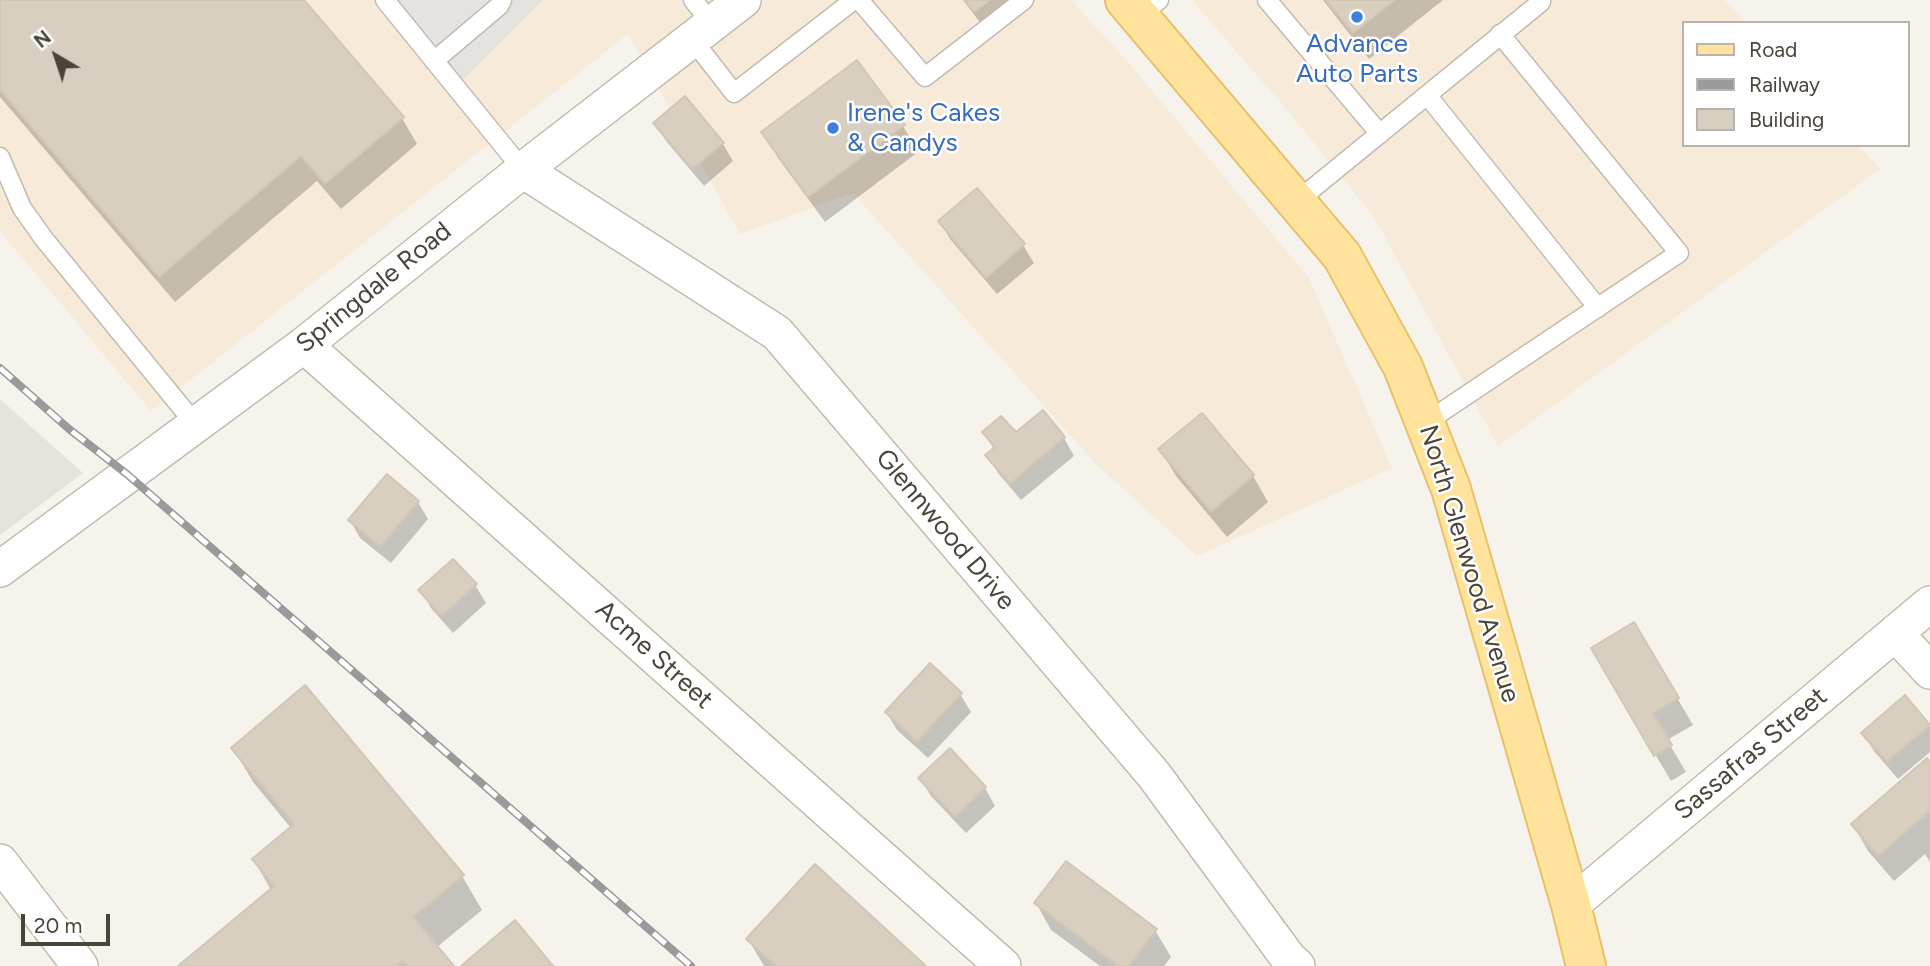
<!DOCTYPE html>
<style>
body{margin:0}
#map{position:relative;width:1930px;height:966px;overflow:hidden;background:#f6f3ec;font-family:Figtree,sans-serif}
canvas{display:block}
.legend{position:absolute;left:1682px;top:21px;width:228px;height:126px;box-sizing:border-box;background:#fff;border:2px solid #b7b4b0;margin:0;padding:9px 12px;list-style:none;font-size:21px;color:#4b4439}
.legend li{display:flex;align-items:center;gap:14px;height:35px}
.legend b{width:35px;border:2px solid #b7b4b0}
.north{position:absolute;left:21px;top:21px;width:70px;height:70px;-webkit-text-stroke:5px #fff;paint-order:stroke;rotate:321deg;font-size:19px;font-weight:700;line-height:28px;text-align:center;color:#4b4439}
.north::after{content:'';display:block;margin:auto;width:24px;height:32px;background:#4b4439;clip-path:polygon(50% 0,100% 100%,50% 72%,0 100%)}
.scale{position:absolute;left:21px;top:914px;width:89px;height:32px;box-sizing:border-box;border:4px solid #4b4439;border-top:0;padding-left:9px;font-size:21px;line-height:24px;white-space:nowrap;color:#4b4439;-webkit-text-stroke:5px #fff;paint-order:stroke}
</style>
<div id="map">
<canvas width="1930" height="966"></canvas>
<ul class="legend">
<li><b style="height:9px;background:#ffe39c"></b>Road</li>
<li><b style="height:9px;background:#9a9a9a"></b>Railway</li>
<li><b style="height:19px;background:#d8cfc1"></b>Building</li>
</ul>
<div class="north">N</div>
<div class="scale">20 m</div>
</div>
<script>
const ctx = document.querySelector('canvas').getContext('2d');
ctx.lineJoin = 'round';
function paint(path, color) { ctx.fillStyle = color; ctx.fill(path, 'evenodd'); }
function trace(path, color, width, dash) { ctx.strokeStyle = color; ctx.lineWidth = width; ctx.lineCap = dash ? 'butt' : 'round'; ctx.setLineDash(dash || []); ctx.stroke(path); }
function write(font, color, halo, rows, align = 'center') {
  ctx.font = font + ' Figtree,sans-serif'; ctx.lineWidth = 5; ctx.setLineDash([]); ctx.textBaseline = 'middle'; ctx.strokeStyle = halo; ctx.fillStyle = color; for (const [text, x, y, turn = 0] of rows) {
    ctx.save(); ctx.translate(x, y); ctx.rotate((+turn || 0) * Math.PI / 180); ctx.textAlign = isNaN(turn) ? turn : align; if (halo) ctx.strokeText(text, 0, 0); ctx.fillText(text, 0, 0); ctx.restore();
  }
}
paint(new Path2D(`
 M0,0H1071L1127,61L1309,278L1392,468L1197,556L1097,465L853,193L740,234L628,34L151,411L0,231Z
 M1192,0H1725L1746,23H1683V145H1858L1880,169L1498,446L1374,217L1293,117Z`), '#f7ead8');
paint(new Path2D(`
 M0,399L83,473L0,535Z`), '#e6e2dd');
paint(new Path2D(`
 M388,0H543L459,84Z`), '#e5e3e0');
paint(new Path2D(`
 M0,0H302L402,118L417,144L341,209L317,181L175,302L0,97Z
 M963,0H1019L985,29Z
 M1323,0H1443L1369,59Z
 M655,123L723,144L733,161L704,186L666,141Z
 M903,126L918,152L825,222L778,158L763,132Z
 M940,221L1023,245L1034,263L997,294L950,239Z
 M1043,413L1064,438L1074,456L1021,500L998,473L988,455L994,450L984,432L1016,435Z
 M1160,449L1253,476L1268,502L1227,537L1176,476Z
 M418,502L428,519L391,563L360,538L350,520Z
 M475,585L486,603L453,633L431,608L421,590Z
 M1634,625L1693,725L1667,740L1686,772L1671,781L1593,649Z
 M960,694L971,712L928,758L897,730L887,713Z
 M1905,698L1930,727V752L1898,779L1874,751L1863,733Z
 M233,748L462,876L482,910L437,947L452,966H180L271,890L254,860L291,828L253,782Z
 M950,750L985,788L995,806L966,833L931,796L920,778Z
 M1930,764V862L1925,854L1894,881L1868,851L1853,824Z
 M1036,903L1155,930L1171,957L1164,966H1100L1051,930Z
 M748,939L923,966H764Z`), '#0003');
const building = new Path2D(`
 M0,0H304L404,117L325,184L301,156L159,277L0,90Z
 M964,0H990L974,12Z
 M1326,0H1395L1353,33Z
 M857,60L905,125L808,197L761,132Z
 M685,96L724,143L692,169L653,123Z
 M977,188L1025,244L986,278L938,221Z
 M1043,410L1065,437L1010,484L985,455L995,447L982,432L1001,416L1016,432Z
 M1202,413L1254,475L1211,512L1158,449Z
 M387,474L419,501L380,547L348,520Z
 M453,559L477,584L442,616L418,590Z
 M1634,622L1679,698L1653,713L1672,745L1654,756L1591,648Z
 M930,663L962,693L917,742L885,712Z
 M305,685L464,875L413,917L454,966H407L403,961L397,966H178L274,886L252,859L294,824L231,748Z
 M1905,695L1930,725L1887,762L1861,733Z
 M950,748L986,787L955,817L918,778Z
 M1927,758L1930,762V811L1878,856L1851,824Z
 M1066,861L1157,929L1129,966H1118L1034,903Z
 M815,864L926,966H776L746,939Z
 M515,920L553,966H461Z`);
paint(building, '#d8cfc1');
trace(building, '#d3c7b4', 2);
const service = new Path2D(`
 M385,0L523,170
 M693,0L712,24
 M859,0L925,77L1024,0
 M1267,0L1380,134
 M1139,16L1159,0
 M692,39L734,93L854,0
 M434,61L499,6L502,0
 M1427,95L1598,308
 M0,157L22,208L44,239L196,425
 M1296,202L1541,2L1539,0
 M1425,423L1679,253L1500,34`);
const minor = new Path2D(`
 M523,170L777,333L1154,775L1289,959L1297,966
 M304,345L1003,966
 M0,569L304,345L523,170L743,0
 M1895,633L1930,671
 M0,862L80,966
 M1571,905L1930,604`);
const primary = new Path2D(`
 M1125,0L1342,256L1403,367L1451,489L1571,905L1586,966`);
trace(service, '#c2bbae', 21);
trace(minor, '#c2bbae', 38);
trace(primary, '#e6c16a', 42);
trace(service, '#fff', 18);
trace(minor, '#fff', 35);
trace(primary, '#ffe39c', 38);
const rail = new Path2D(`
 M0,368L69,429L128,475L691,966`);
trace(rail, '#9a9a9a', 8);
trace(rail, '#fff', 5, [16]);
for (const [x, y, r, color] of [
 [1357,17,7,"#3f7fe0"],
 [833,128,7,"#3f7fe0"]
]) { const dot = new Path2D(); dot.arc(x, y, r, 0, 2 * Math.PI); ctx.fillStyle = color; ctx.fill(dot); trace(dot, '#fff', 2.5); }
write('26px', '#366cbe', '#fff', [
 ["Advance",1357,44],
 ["Auto Parts",1357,74],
 ["Irene's Cakes",847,113,"left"],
 ["& Candys",847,143,"left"]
]);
write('26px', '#4b4439', '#fff', [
 ["Springdale Road",374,288,-39],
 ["Glennwood Drive",945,530,50],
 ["North Glenwood Avenue",1469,564,73],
 ["Acme Street",654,655,42],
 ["Sassafras Street",1751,754,-40]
]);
</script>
